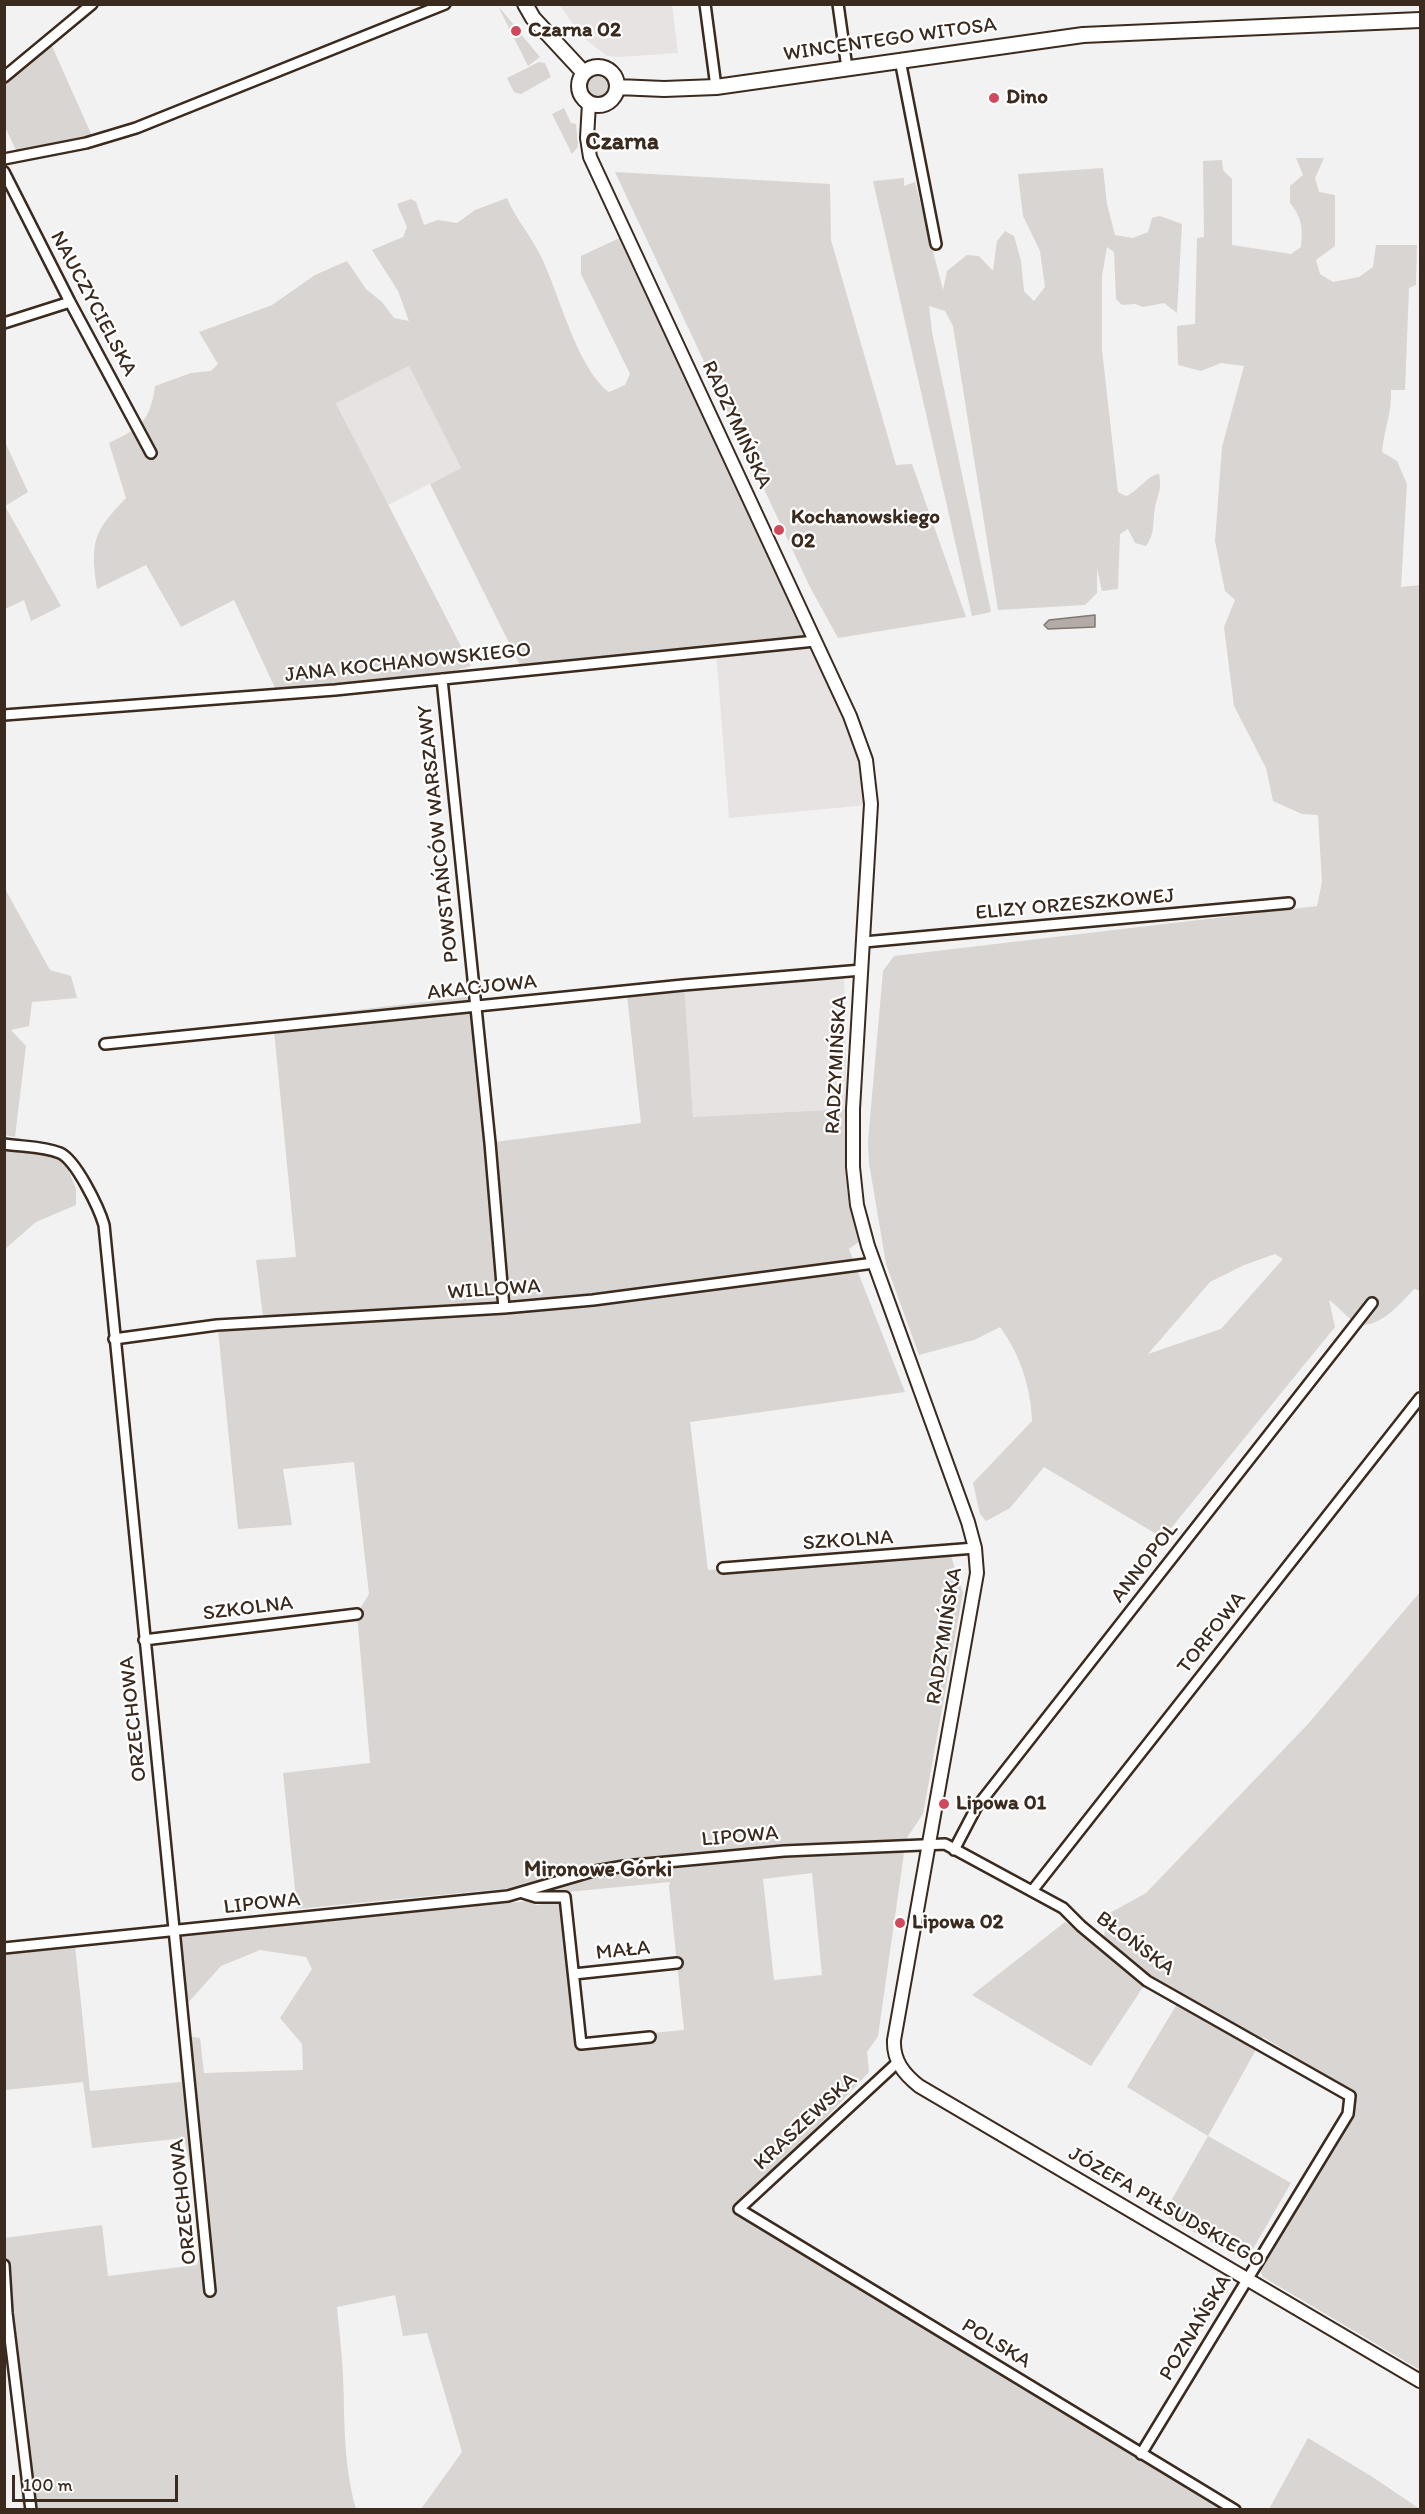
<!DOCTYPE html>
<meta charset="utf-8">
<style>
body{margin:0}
#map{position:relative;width:1425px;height:2514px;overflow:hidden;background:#f3f2f2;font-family:Itim,sans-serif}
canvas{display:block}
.frame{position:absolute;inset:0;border:6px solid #3b2a1e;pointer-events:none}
.scale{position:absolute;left:12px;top:2475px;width:166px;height:27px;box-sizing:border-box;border:3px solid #3b2a1e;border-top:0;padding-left:8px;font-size:18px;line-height:21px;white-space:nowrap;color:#3b2a1e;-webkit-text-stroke:4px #fff;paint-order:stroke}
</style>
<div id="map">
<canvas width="1425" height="2514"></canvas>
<div class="frame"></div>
<div class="scale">100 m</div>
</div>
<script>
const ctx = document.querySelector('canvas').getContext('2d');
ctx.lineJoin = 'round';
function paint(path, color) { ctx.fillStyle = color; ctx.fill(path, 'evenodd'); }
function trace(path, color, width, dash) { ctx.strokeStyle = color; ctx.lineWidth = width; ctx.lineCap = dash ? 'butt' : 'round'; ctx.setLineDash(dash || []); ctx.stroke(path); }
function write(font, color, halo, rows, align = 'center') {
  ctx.font = font + ' Itim,sans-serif'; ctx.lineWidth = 4.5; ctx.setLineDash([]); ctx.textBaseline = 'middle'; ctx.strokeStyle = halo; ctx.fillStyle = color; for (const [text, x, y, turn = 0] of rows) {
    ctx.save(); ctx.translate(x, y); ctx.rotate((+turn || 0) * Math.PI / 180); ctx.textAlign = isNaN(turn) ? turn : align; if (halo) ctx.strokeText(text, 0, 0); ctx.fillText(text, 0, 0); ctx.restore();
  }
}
paint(new Path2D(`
 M560,5H672L678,53L620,57L607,56L581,36Z
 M409,366L461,468L388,505L336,402Z
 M813,642L865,745L868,805L729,818L716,651Z
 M844,973L847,1109L693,1117L684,982Z`), '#e6e3e2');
paint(new Path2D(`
 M498,6L515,26L512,29L516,35L520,33L540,57L528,66Z
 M51,44L93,138L17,152L5,127V82Z
 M539,62L545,63L551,77L521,94L514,92L507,78Z
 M587 86a11 11 0 1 1 22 0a11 11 0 1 1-22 0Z
 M564,108L571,123L576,124L578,147L572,154L552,114Z
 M1296,158H1324L1315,178L1319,192L1335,195V246L1316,260L1320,274L1333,282L1359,277L1373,267L1376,245H1417L1416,285L1409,288L1405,390H1391C1392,413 1384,429 1382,452L1397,461L1407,484L1401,587L1420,585V1291L1414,1289C1402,1302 1375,1334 1355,1322C1345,1316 1338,1306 1329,1300L1335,1327L1163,1538L1044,1467L1010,1508L986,1521L980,1514L973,1483L1032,1421C1031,1388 1020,1354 1000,1327L974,1340L919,1355L886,1264L869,1163L868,1141L883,971L894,956L1317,906L1322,882L1318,815L1302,814L1273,801L1266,768L1234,706L1224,627L1235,600L1225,591L1215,541L1222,447L1244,366L1221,363L1201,371L1178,365L1177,326L1195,324L1197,238L1204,237L1203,161L1222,160L1223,170L1232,179V245L1291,254L1301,247C1303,229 1302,217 1290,203V186L1303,175ZM1275,1254L1283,1259L1221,1329L1148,1354L1210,1282L1244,1265Z
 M1103,168L1107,204L1115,235L1133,238L1148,232L1152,218L1160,216L1182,224L1177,313L1164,303L1143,307L1135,304L1122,305L1116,299L1114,252L1107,247L1102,276V350L1118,492L1126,496C1139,491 1146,476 1159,474C1162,491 1158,492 1155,508C1152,523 1156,532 1146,546L1135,543L1128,529L1120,534L1118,589L1102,591L1097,568V593L1085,605L998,610L953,326L945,311L929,306L932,332L991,612L972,616L873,181L904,178V186L915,182L943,290L947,271L967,255L979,256L993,271L997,241L1005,231L1014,236L1021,261L1024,291L1034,301L1045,287L1040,251L1023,216L1018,174Z
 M615,172L830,184L831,240L896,465L912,464L966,617L838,638L810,587Z
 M507,198C515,217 527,231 537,249C558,286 575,367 609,392L625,385L630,374L581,274V256L626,235L813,642L522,669L430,484L461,468L409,366L336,403L471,666L434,677L277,692L234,600L181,627L146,565L97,589C90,542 93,532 126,498L109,443C140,428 150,422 155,386L191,373L211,371L218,364L199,332L272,305L315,275L347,261L366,289L382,302L394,318L409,321L398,291L372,250L403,237L407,227L397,204L411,199L416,202L424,225L438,220L457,223L475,210Z
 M6,444L28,492L5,506L61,606L31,621L24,600L5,609L4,445Z
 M4,887L50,970L71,976L77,998L32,1002L29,1026L11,1030L26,1046L15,1137L4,1135Z
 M684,982L693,1117L847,1109C845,1153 844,1200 860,1241L849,1249L905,1392L690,1422L708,1570L950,1553L963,1593L923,1814L906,1839L691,1853L581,1870L513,1888L297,1909L283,1773L370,1763L357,1614L369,1594L354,1462L283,1469L292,1525L238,1529L218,1330L264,1325L256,1260L296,1257L273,1020L474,996L487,1143L641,1123L626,987Z
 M5,1144L63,1157L76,1189V1205L36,1222L5,1249Z
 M1420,1592V2370L1263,2277L1259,2268L1353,2111L1356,2100L1348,2089L1263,2037L1208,2136L1291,2183L1246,2261L1163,2215L1208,2136L1127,2087L1180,1999L1147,1981L1091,2066L972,1995L1065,1922L1129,1962L1104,1936L1108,1914L1146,1893L1308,1724Z
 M895,1849L904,1853L878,2036L867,2052L869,2072L740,2209L1235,2509H421L462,2452L427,2333L403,2336L395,2295L337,2307C339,2330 342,2353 343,2376C345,2424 343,2463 356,2509H23L5,2345L4,2238L102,2225L108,2276L197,2265L206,2236L184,2138L92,2148L83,2082L5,2090V1953L75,1945L90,2091L181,2082L179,2035L200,2038L204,2073L303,2070L302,2044L280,2018L312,1969L306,1957L260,1950L221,1966L186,2005L180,1936L528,1901L536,1905L561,1902L576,2040L684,2030L669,1887L670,1882L547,1894L544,1888C658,1858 778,1857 895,1849ZM812,1873L822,1975L774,1980L763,1879Z
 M1308,2438L1371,2476L1420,2509H1269Z`), '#d8d5d2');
const water = new Path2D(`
 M1095,615V627L1048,629L1044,625L1049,620Z`);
paint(water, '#b2aba7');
trace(water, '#827770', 1.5);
const minor = new Path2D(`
 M705,4L716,87
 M838,4L847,68
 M900,60L936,244
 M4,77L92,4
 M4,159L86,143L136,128L445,4
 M4,172L70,302L151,453
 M4,323L70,302
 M442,679L490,1143L504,1308
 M4,715L335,690L815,641
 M864,942L1289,903
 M105,1044L683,985L862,970
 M4,1144C23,1147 43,1146 60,1153C76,1160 99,1208 104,1225L210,2291
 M114,1339L217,1325L504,1308L593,1300L874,1263
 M723,1568L975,1548
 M144,1640L357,1614
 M954,1850L976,1808L1372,1303
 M1032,1891L1420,1398
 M523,1893L536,1897H565L581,2044L650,2037
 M4,1948L508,1896L590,1872L624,1866L784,1851L945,1844L1063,1908L1081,1926L1147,1981L1350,2096L1348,2114L1141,2454
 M574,1974L677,1963
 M898,2062L739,2209L1235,2510
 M4,2265L7,2313L31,2510`);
const tertiary = new Path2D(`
 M589,103L587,138L590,157L850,716L866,760L871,804L853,1109V1167L857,1205L868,1246L968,1522L975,1548L977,1573L894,2040C893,2061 904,2074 919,2086L1420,2381`);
const secondary = new Path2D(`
 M525,4L533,18L584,73
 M579 86a19 19 0 1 1 38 0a19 19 0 1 1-38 0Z
 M617,87L664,89L716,87L1083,35L1420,20`);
trace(minor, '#3b2a1e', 14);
trace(tertiary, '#3b2a1e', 16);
trace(secondary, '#3b2a1e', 18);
trace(minor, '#fff', 9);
trace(tertiary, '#fff', 12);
trace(secondary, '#fff', 14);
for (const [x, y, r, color] of [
 [516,31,6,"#d1495b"],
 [994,98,6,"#d1495b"],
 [779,530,6,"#d1495b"],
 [944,1804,6,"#d1495b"],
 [900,1923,6,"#d1495b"]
]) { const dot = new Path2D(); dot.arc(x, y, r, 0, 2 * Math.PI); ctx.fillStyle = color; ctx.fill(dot); trace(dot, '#fff', 2); }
write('bold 21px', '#3b2a1e', '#fff', [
 ["Czarna 02",528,31],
 ["Dino",1006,98],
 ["Kochanowskiego",791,518],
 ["02",791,542],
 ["Lipowa 01",956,1804],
 ["Lipowa 02",912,1923]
], 'left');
write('21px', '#3b2a1e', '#fff', [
 ["WINCENTEGO WITOSA",890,40,-8],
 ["NAUCZYCIELSKA",93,304,62],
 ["RADZYMIŃSKA",736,425,65],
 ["JANA KOCHANOWSKIEGO",408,663,-6],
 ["POWSTAŃCÓW WARSZAWY",439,834,-96],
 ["ELIZY ORZESZKOWEJ",1075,905,-5],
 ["AKACJOWA",482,988,-6],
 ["RADZYMIŃSKA",837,1065,-87],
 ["WILLOWA",494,1290,-4],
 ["SZKOLNA",848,1541,-4],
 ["ANNOPOL",1145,1563,-52],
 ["SZKOLNA",248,1609,-7],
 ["TORFOWA",1212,1633,-52],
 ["RADZYMIŃSKA",945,1636,-81],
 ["ORZECHOWA",134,1719,-96],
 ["LIPOWA",740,1837,-5],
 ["LIPOWA",262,1904,-6],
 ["BŁOŃSKA",1135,1944,37],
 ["MAŁA",623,1951,-6],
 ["KRASZEWSKA",806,2122,-43],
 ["ORZECHOWA",184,2202,-96],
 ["JÓZEFA PIŁSUDSKIEGO",1166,2208,30],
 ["POZNAŃSKA",1196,2328,-59],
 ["POLSKA",996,2344,31]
]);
write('bold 22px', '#3b2a1e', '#fff', [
 ["Mironowe Górki",598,1870]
]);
write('bold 24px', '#3b2a1e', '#fff', [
 ["Czarna",622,143]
]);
</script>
